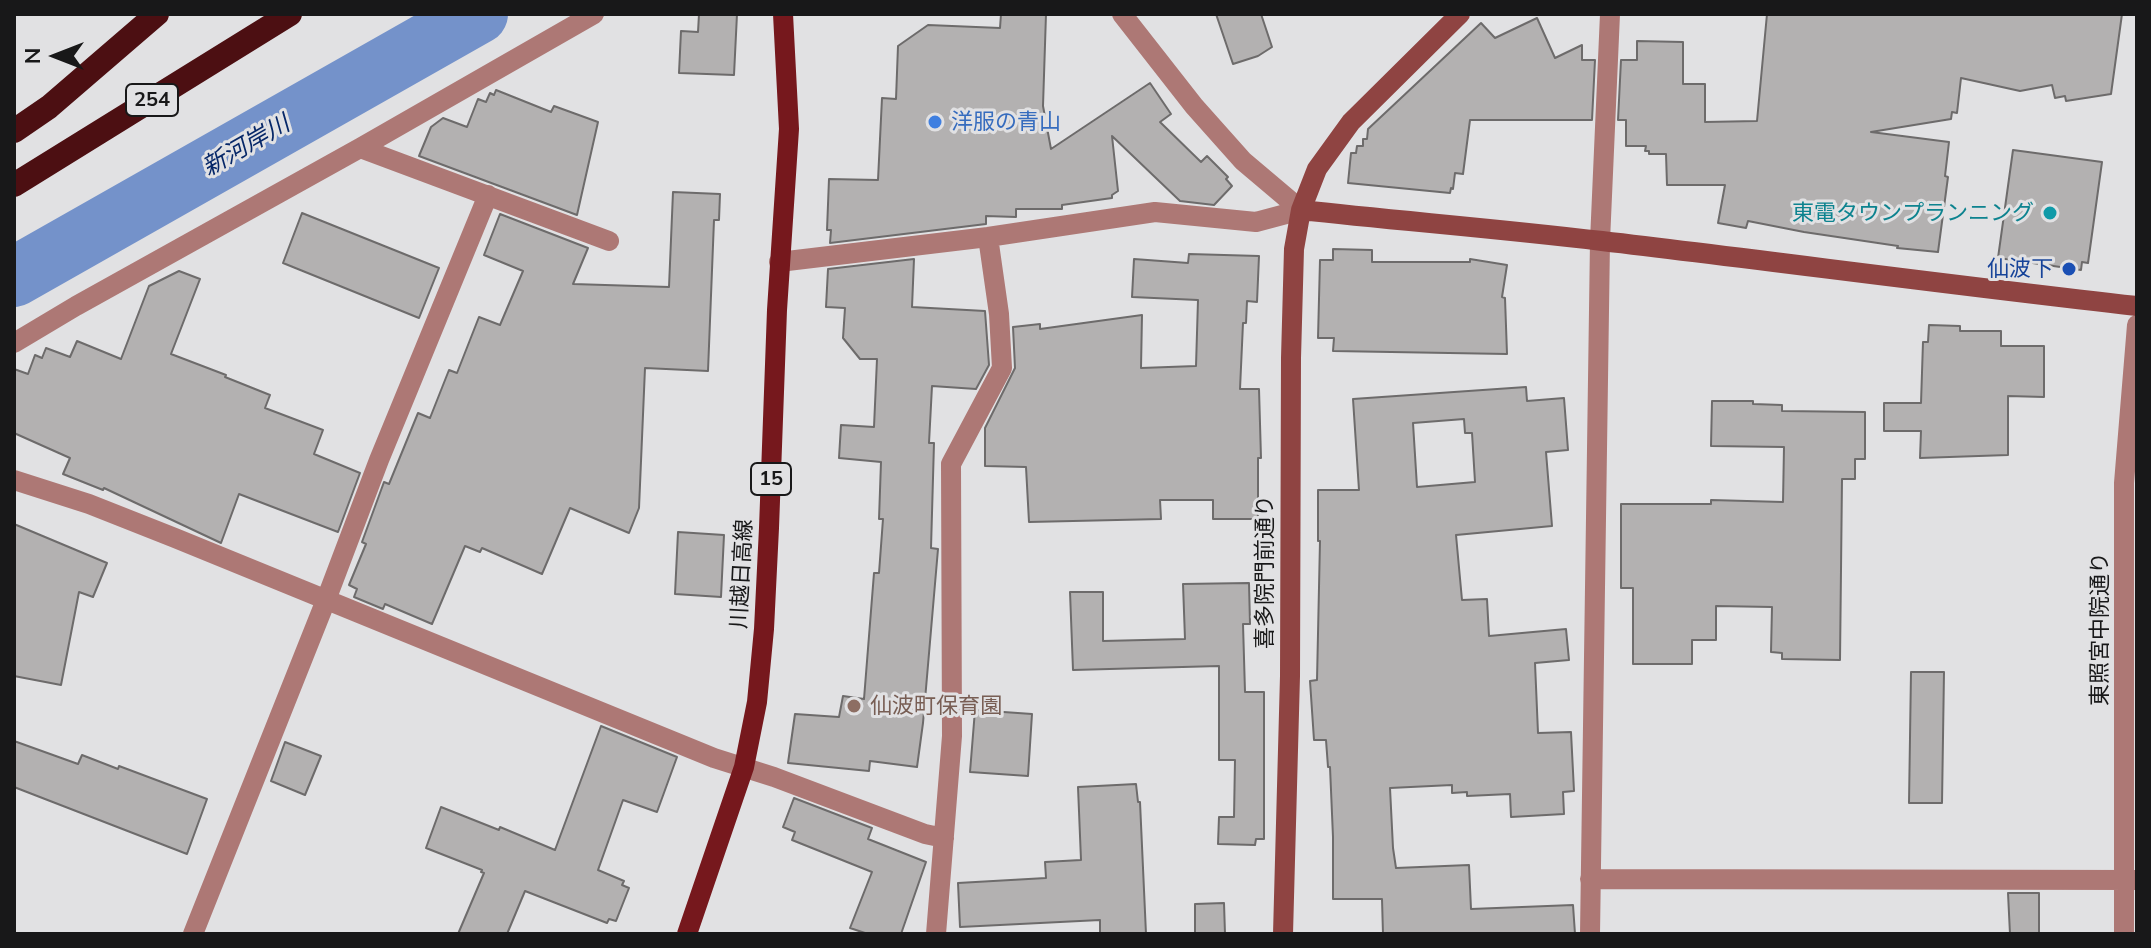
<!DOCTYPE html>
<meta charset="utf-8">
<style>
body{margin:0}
#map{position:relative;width:2151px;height:948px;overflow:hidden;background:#e1e1e3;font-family:Mulish,sans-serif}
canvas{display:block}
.frame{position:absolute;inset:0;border:16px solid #181819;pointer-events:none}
.north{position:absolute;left:16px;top:16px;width:80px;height:80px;-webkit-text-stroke:6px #e1e1e3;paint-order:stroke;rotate:270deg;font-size:22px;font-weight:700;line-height:32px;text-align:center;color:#181819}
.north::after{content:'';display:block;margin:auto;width:28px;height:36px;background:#181819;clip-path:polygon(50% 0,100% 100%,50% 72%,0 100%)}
</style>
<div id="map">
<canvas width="2151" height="948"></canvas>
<div class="frame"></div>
<div class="north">N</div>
</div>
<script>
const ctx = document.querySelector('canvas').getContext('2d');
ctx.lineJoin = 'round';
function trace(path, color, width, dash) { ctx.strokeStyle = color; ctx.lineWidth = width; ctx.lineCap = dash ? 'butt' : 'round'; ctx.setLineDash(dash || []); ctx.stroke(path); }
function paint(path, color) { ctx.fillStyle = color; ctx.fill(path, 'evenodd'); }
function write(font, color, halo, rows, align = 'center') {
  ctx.font = font + ' Mulish,"Noto Sans JP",sans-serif'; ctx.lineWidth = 6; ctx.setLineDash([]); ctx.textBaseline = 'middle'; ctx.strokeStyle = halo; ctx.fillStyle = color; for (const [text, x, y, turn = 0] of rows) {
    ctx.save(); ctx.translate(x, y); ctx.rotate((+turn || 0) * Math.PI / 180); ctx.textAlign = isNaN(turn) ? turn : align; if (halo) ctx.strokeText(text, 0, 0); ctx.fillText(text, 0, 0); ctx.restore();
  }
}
trace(new Path2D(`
 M14,277L478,14`), '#7492ca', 60);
const building = new Path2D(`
 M699,14H737L734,75L679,73L681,31L698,32Z
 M1001,14H1046L1043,106L1051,149L1150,83L1171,114L1160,122L1201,162L1207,156L1228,177L1226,179L1232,186L1214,205L1180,201L1112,136L1118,191L1112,195V198L1062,205V209H1016V217L986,216V224L830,243L831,230H827L829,179L878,180L882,98L896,99L898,46L928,25L1000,28Z
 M1216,14H1261L1272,47L1258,56L1233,64Z
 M1767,14H2122L2111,94L2066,101L2065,96L2055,98L2052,85L2020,91L1961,78L1957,113L1952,112L1951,119L1871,132L1949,142L1945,176L1948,177L1938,252L1897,248L1898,246L1804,232L1748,221L1746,228L1718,223L1725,185H1667L1666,154H1649V151H1645L1646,146H1626V120H1618L1621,60H1637V41L1683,42V84H1705V122L1757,121Z
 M1537,18L1555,58L1582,45V60H1595L1592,120H1470L1463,174L1455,173L1453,189L1451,188L1450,193L1348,183L1351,153H1356L1357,146H1363V139H1367L1368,129L1481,23L1495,38Z
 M496,90L551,112L554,106L598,122L577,215L419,156L431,127L443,118L467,127L478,99L486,102L490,93L494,95Z
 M2013,150L2102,162L2088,263L2082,262L2081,270L1998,258Z
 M673,192L720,194L719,220H714L708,371L645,368L639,508L629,533L570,508L542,574L482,548L480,552L465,546L432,624L385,604L383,609L354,597L357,589L349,585L366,544L362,542L384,482L389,484L418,413L430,418L449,370L457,373L479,317L500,325L523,271L484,255L500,214L588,248L573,284L669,287Z
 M302,213L439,268L419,318L283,263Z
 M1333,249L1372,250V262H1470V259L1507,265L1502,297L1505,298L1507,354L1333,351L1334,338H1318L1320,260H1333Z
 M1189,254L1259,256L1257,302L1247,301L1246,323H1243L1240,389H1259L1261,458H1258V519H1213V500H1160L1161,519L1029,522L1026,467L985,466V428L1015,368L1013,327L1040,324V329L1142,315L1141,368L1196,366L1198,300L1132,297L1134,259L1188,263Z
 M914,259L912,307L985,311L989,365L976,389L932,386L929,443H934L931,548L938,549L923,723L917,767L870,761L869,771L788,763L795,714L839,717L843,696L864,699L874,573H879L883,519H879L881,462L839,458L841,425L874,427L877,359H860L843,338L845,308L826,307L828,269Z
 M179,271L200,279L171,354L226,375L225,377L270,395L265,408L323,430L314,454L360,473L338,532L239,494L221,543L104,488L103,490L63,474L70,458L14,433V369L28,374L35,355L42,358L46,348L70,357L77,341L121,359L149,286Z
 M1929,325L1960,326V331H2001V346H2044V397L2008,396V455L1920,458L1921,431H1884V403H1921L1923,342H1928Z
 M1526,387L1527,401L1564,398L1568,450L1546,452L1552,526L1456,535L1462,600L1487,599L1489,636L1566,629L1569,660L1535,663L1538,733L1571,732L1574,791L1563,792L1564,814L1511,817L1510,794L1467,796V792L1452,793V785L1390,788L1393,848L1396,868L1469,865L1471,909L1573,905L1575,934H1383L1382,899H1333V837L1330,767H1328L1326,740H1314L1310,681L1317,680L1320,541H1318V490H1359L1353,399ZM1464,419L1465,433H1472L1475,482L1417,487L1413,423Z
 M1712,401H1753V404L1782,405V411L1865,412V459H1855V479H1842L1840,660L1782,659V653L1771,652L1772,607L1716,606V640H1692V664H1633V588H1621V504H1711V500L1783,502L1784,447L1711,446Z
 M14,524L107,563L93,597L79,592L61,685L14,676Z
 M678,532L724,535L721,597L675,594Z
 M1249,583L1250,624H1243L1245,692H1264V839H1256L1255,845L1218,844L1219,817H1234L1235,760H1219V666L1073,670L1070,592H1103V641L1185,639L1183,584Z
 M1911,672H1944L1942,803H1909Z
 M975,710L1032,714L1028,776L970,772Z
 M601,726L677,757L657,812L623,800L598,870L624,881L622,885L629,888L616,921L609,919L607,923L525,891L507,934H458L484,873L481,872L482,870L426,848L441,807L499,830L500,827L555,850Z
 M14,741L78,764L82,755L118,769L119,766L207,799L187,854L14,787Z
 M285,742L321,756L305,795L271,781Z
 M1136,784L1138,802H1140L1146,934H1100V920L960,927L958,883L1046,878L1045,862L1081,860L1078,787Z
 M794,798L872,828L868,839L926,862L901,934H868L850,928L872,872L792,840L795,832L783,827Z
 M2008,893H2039V934H2010Z
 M1224,903L1225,934H1195V904Z`);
paint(building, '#b3b1b1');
trace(building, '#6d6b6b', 2);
trace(new Path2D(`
 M1122,14L1194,106L1243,161L1301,210
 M360,148L609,241
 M779,262L988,237L1155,212L1256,222L1301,210
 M14,343L76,306L360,148L594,14
 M14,480L89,504L175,538L714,758L774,777L925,834L944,838
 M1590,879L2137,880
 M193,934L326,600L379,460L488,195
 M936,934L952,736L951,464L1002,368L999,314L988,237
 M1590,934L1600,241L1610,14
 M2124,934V483L2137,325`), '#ad7875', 20);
trace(new Path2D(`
 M1301,210C1401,221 1502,229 1602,241C1780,262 1958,286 2137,306
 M1283,934L1290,676L1291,358L1294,249L1301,210L1317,169L1351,122L1460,14`), '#8f4442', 20);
trace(new Path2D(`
 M687,934L744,767L757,702L764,629L769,528L777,310L789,129L783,14`), '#76181d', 20);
trace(new Path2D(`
 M14,131L49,107L157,14
 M14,185L290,14`), '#4c0f12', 24);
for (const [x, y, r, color] of [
 [935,122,8,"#3f7fe0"],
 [2050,213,8,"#0f9aa8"],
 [2069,269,8,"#1a4fb4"],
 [854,706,8,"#8d6e63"]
]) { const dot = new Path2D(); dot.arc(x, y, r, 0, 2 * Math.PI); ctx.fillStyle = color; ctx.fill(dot); trace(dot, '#e1e1e3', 3); }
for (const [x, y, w] of [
 [152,100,52],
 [771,479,40]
]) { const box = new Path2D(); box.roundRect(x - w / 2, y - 16, w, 32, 6); ctx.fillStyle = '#e1e1e3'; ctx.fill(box); trace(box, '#181819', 2); }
write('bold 20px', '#181819', null, [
 ["254",152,100],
 ["15",771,479]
]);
write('22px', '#366cbe', '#e1e1e3', [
 ["洋服の青山",951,122]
], 'left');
write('22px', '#0d838f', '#e1e1e3', [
 ["東電タウンプランニング",2034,213]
], 'right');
write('22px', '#164399', '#e1e1e3', [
 ["仙波下",2053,269]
], 'right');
write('22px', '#181819', '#e1e1e3', [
 ["喜多院門前通り",1265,572,-90],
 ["川越日高線",742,574,-87],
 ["東照宮中院通り",2100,629,-90]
]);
write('22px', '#785e54', '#e1e1e3', [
 ["仙波町保育園",870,706]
], 'left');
write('italic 24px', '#062768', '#e1e1e3', [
 ["新河岸川",246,146,-30]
]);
</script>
